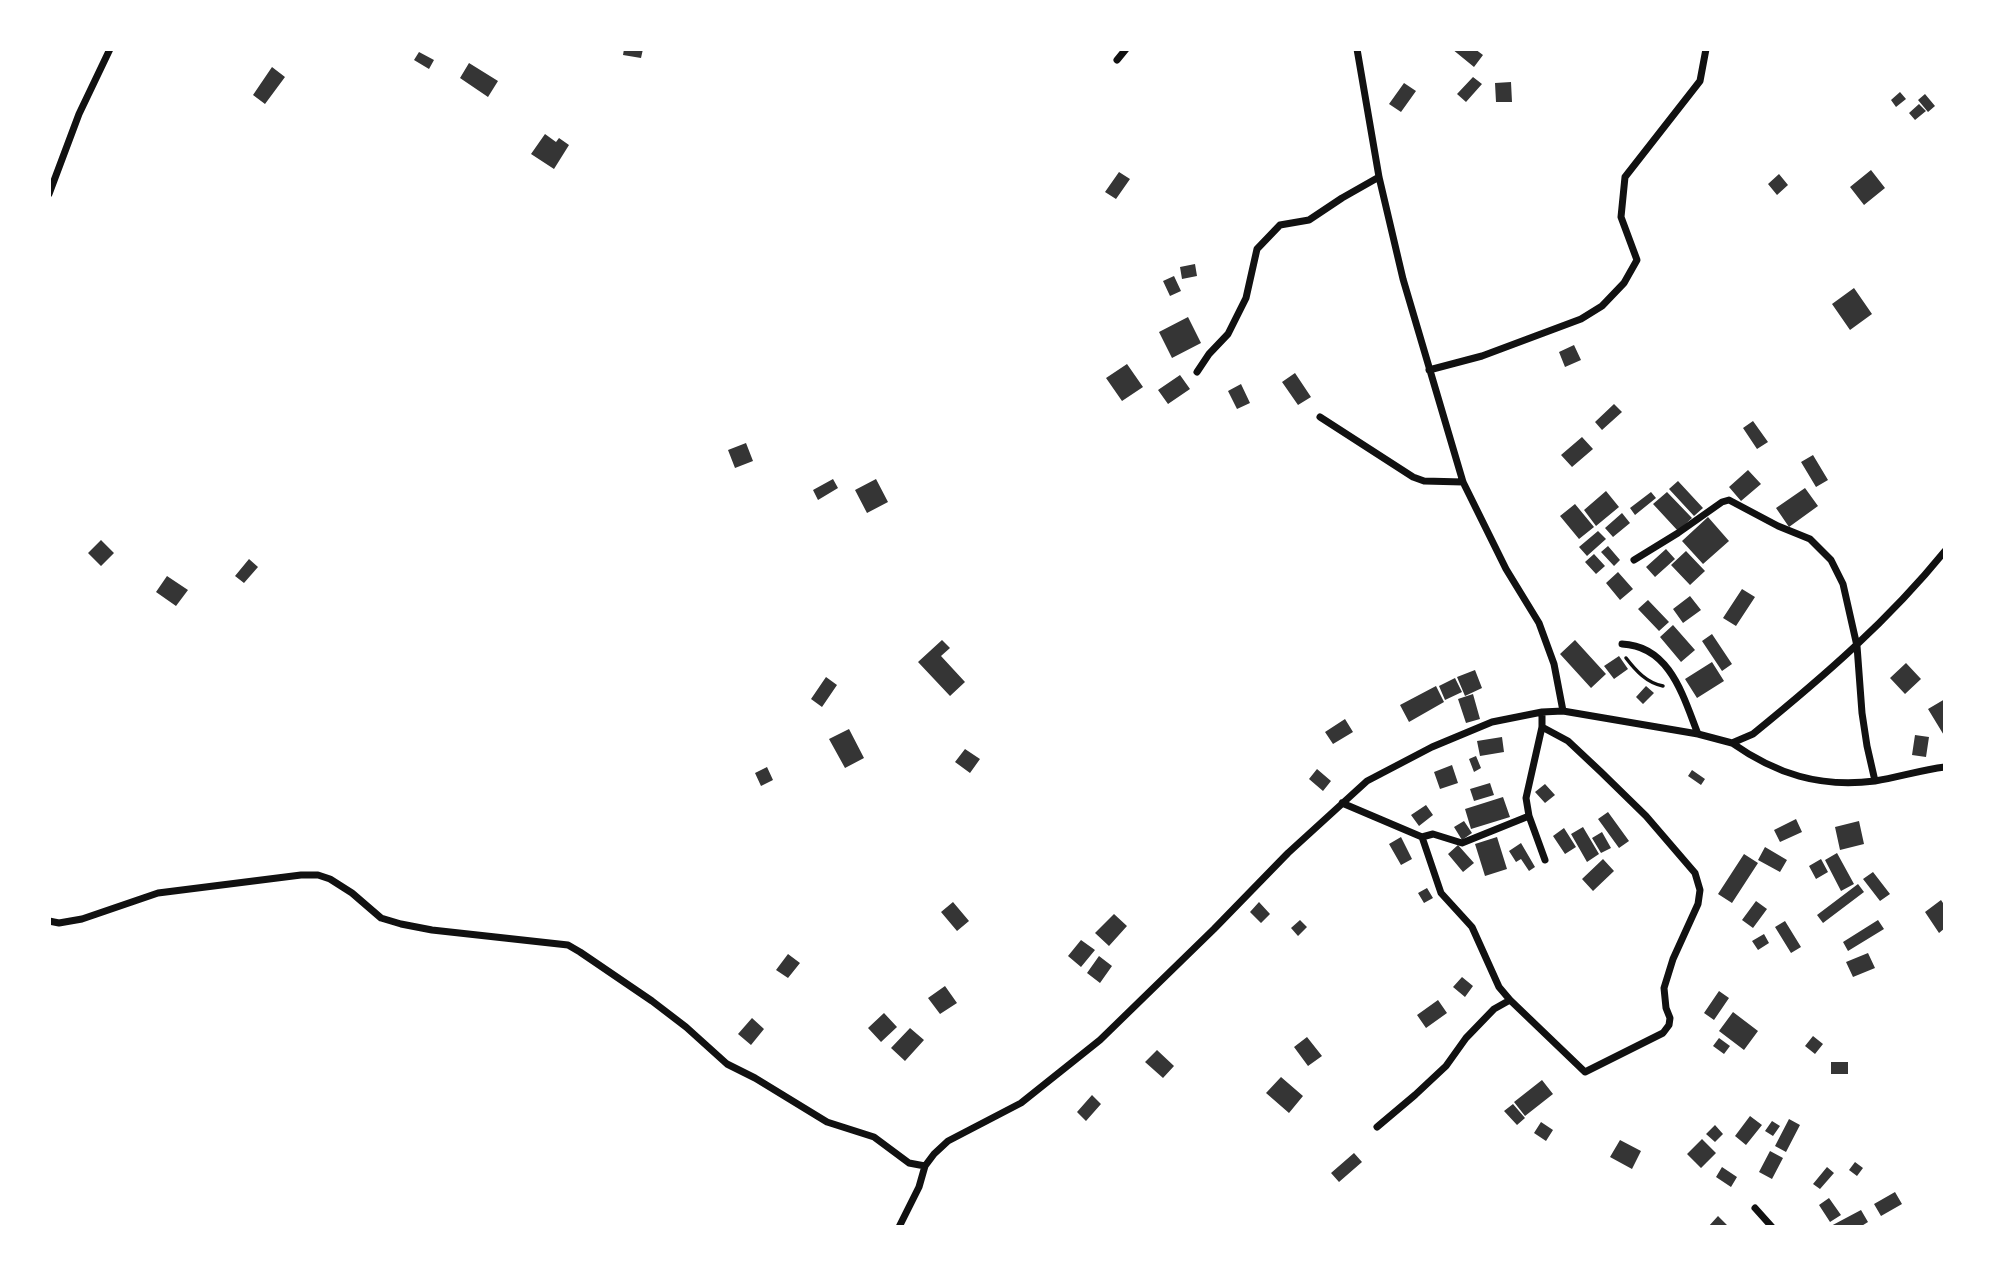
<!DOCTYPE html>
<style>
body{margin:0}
#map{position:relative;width:1994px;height:1276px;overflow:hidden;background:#fff;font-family:"Source Sans 3",sans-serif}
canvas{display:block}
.frame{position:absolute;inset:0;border:51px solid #fff;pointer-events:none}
</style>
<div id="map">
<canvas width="1994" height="1276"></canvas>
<div class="frame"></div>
</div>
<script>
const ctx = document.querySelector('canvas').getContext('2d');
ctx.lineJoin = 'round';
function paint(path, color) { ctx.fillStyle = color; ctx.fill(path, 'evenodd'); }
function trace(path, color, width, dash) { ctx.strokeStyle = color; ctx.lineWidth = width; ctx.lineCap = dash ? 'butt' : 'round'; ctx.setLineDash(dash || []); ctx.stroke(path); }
paint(new Path2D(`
 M624,49H643L641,58L623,55Z
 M1452,49H1475L1483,55L1474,67Z
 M419,52L434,60L429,69L414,60Z
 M469,63L498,81L488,97L460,78Z
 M272,67L285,77L265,104L253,95Z
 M1473,77L1482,84L1466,102L1457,94Z
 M1511,82L1512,102H1496L1495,83Z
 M1404,83L1416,91L1401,112L1389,104Z
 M1900,92L1906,99L1896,107L1891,100Z
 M1925,94L1935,106L1928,112L1918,100Z
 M1919,104L1926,111L1915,120L1909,113Z
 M545,134L556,142L559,138L569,145L554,169L531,154Z
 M1871,170L1885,188L1864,205L1850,187Z
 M1119,172L1130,179L1116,199L1105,192Z
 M1779,174L1788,185L1777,195L1768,184Z
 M1195,264L1197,276L1182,279L1180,267Z
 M1174,276L1181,291L1170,296L1163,281Z
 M1854,288L1872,314L1850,330L1832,304Z
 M1188,317L1201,343L1172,358L1159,332Z
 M1574,345L1581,360L1565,367L1559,352Z
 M1127,364L1143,387L1122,401L1106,378Z
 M1295,373L1311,397L1298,405L1282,382Z
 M1180,375L1190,389L1168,404L1158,390Z
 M1241,384L1250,403L1237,409L1228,391Z
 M1614,404L1622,412L1602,430L1595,422Z
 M1753,421L1768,442L1757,449L1743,428Z
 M1582,437L1593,449L1572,467L1561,455Z
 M746,443L753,461L735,468L728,450Z
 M1813,455L1828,480L1816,487L1801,462Z
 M1748,470L1761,484L1741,501L1729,487Z
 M833,479L838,488L818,500L813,490Z
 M876,479L888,502L867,513L855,490Z
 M1678,481L1703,508L1694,516L1669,489Z
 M1805,488L1818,506L1789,527L1776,508Z
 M1606,491L1619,507L1596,526L1584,510Z
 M1651,492L1656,498L1635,515L1630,508Z
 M1667,492L1692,518L1678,531L1653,504Z
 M1575,504L1594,527L1579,539L1560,516Z
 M1622,513L1630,523L1613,537L1605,528Z
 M1708,517L1729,541L1703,564L1682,541Z
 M1598,531L1606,539L1587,556L1579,547Z
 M101,540L114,553L101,566L88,553Z
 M1608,546L1620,560L1614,566L1601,552Z
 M1666,549L1675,559L1655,577L1646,567Z
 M1686,551L1705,571L1690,585L1671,565Z
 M1594,554L1605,566L1596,574L1585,562Z
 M249,559L258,567L244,583L235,576Z
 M1618,572L1633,589L1620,600L1606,583Z
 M167,576L188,590L176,606L156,592Z
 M1742,589L1755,597L1736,626L1723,618Z
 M1690,596L1701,610L1683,623L1673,609Z
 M1648,600L1669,622L1659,631L1638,609Z
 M1673,625L1695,650L1681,662L1660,637Z
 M1712,634L1732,664L1722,671L1702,641Z
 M942,640L950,648L941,656L965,682L950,696L918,662Z
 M1575,640L1606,674L1591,688L1560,654Z
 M1619,656L1628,669L1614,679L1604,666Z
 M1712,662L1724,681L1697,698L1685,679Z
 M1906,663L1921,679L1905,694L1890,678Z
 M1475,670L1482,688L1465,696L1457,677Z
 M826,677L837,685L822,707L811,699Z
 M1455,678L1462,692L1445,700L1439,686Z
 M1436,686L1444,702L1409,722L1400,705Z
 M1646,686L1654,693L1643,704L1636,697Z
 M1473,694L1480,719L1466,723L1458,699Z
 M1945,699V737L1928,709Z
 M1345,719L1353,732L1333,744L1325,732Z
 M849,729L864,758L845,768L829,739Z
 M1915,735L1929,737L1926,757L1912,755Z
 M1502,737L1504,752L1480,756L1477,741Z
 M965,749L980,759L970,773L955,762Z
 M1476,756L1481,768L1474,772L1469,759Z
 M1452,765L1458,783L1440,789L1434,772Z
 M767,767L773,780L761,786L755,773Z
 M1317,769L1331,781L1323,791L1309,779Z
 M1692,770L1705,779L1701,785L1688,776Z
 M1490,783L1494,795L1474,801L1470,789Z
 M1545,784L1555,795L1545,803L1535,792Z
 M1503,797L1510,817L1471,829L1465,809Z
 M1426,805L1433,815L1419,826L1411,815Z
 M1608,812L1629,841L1619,848L1598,819Z
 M1796,819L1802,832L1780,842L1774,830Z
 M1464,821L1472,833L1462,840L1454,827Z
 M1859,821L1864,844L1840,850L1835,827Z
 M1583,827L1599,854L1587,862L1571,834Z
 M1564,828L1576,847L1565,854L1553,836Z
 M1602,832L1611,848L1601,853L1592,838Z
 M1401,837L1412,859L1401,865L1389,844Z
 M1497,837L1507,869L1485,876L1475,844Z
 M1521,843L1535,867L1529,871L1521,859L1516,862L1509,851Z
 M1458,845L1474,863L1463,872L1448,854Z
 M1765,847L1787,860L1780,872L1758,860Z
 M1837,853L1854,884L1841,891L1825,860Z
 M1744,854L1758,863L1732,903L1718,894Z
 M1603,859L1614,871L1593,891L1582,879Z
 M1821,859L1828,872L1816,879L1809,866Z
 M1873,872L1890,894L1880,901L1863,879Z
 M1858,884L1864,892L1823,923L1817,915Z
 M1427,888L1433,898L1424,903L1418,893Z
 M1941,900L1945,906V928L1939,933L1925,912Z
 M1756,901L1767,909L1753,928L1742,920Z
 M953,902L969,921L957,931L941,912Z
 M1259,902L1270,914L1261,923L1250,912Z
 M1114,914L1127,926L1109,946L1095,933Z
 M1300,920L1307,927L1298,936L1291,928Z
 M1878,920L1884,929L1848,951L1843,942Z
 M1785,921L1801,947L1791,953L1775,927Z
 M1764,934L1769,943L1758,950L1752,941Z
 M1081,940L1095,950L1081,967L1068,956Z
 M1868,953L1875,968L1853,977L1846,962Z
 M788,954L800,963L788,978L776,970Z
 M1099,956L1112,966L1100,983L1087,973Z
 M1462,977L1473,986L1465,997L1453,987Z
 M945,986L957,1003L940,1014L928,998Z
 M1719,991L1729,998L1714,1020L1704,1013Z
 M1438,1000L1447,1013L1426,1028L1417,1015Z
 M1733,1012L1758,1031L1744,1050L1719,1031Z
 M884,1013L897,1027L881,1042L868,1028Z
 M752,1018L764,1029L751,1045L738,1034Z
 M910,1028L924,1040L905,1061L891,1048Z
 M1813,1036L1823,1044L1815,1054L1805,1046Z
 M1307,1037L1322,1056L1308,1066L1294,1047Z
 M1719,1038L1730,1046L1724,1054L1713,1046Z
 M1157,1050L1174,1066L1163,1078L1145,1062Z
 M1831,1062H1848V1074H1831Z
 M1281,1077L1303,1096L1289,1113L1266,1093Z
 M1542,1080L1553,1094L1525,1116L1514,1102Z
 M1092,1095L1101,1104L1086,1121L1077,1112Z
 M1513,1104L1525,1118L1517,1125L1504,1111Z
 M1750,1116L1762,1125L1746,1145L1735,1136Z
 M1789,1119L1800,1125L1786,1152L1775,1146Z
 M1772,1121L1780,1126L1773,1136L1765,1131Z
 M1541,1122L1553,1130L1546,1141L1534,1133Z
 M1715,1125L1723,1134L1715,1142L1706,1134Z
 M1702,1139L1716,1153L1701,1168L1687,1154Z
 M1620,1140L1641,1151L1632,1169L1610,1157Z
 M1770,1151L1783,1158L1772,1179L1759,1172Z
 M1354,1153L1362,1162L1339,1182L1331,1173Z
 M1855,1162L1863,1168L1857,1176L1849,1170Z
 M1722,1167L1737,1177L1731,1187L1716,1177Z
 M1827,1167L1834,1173L1820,1189L1813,1184Z
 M1895,1192L1902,1204L1881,1216L1874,1204Z
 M1829,1198L1841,1215L1830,1222L1819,1205Z
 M1861,1210L1868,1222L1860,1227H1829Z
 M1718,1216L1729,1227H1708Z`), '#353535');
trace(new Path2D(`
 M1626,658C1636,671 1647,683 1663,686`), '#111', 3.5);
trace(new Path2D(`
 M1357,49L1379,177L1403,279L1463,482L1506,569L1539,623L1554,664L1563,711
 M1117,60L1126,49
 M49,194L79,114L110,49
 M1429,370L1482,356L1581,319L1602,306L1624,283L1637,260L1621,217L1625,177L1700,81L1706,49
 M1197,372L1209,354L1228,334L1246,298L1257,249L1280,225L1309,220L1342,198L1379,177
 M1320,417L1413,477L1424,481L1463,482
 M1634,560L1678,533L1722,502L1729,500L1778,526L1810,539L1831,560L1843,584L1857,646L1862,713L1867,746L1875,781
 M1622,644C1670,646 1683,696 1698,734
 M1732,743C1776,774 1820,788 1875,781C1899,777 1921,770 1945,767
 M1342,803L1422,837L1433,834L1462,843L1529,816L1526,798L1542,727V712
 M1529,816L1545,860
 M1422,837L1441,893L1472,927L1499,987L1510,1000L1585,1072L1663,1033L1669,1025L1670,1018L1666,1008L1664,988L1673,959L1698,904L1700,890L1695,873L1646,816L1601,772L1568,741L1542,727
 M49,921L59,923L82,919L158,893L301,875H318L330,879L352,893L381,918L401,924L432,930L568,945L580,952L652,1001L686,1027L727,1064L755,1078L827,1122L874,1137L909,1163L925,1166
 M1377,1127L1415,1095L1446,1066L1466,1038L1494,1009L1510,1000
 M1755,1208L1772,1227
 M899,1227L919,1187L925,1166L934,1154L948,1141L1021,1103L1100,1040L1214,929L1288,853L1367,781L1432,747L1492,722L1542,712L1563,711L1698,734L1732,743L1753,734C1823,677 1888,621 1945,551`), '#111', 7);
</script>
